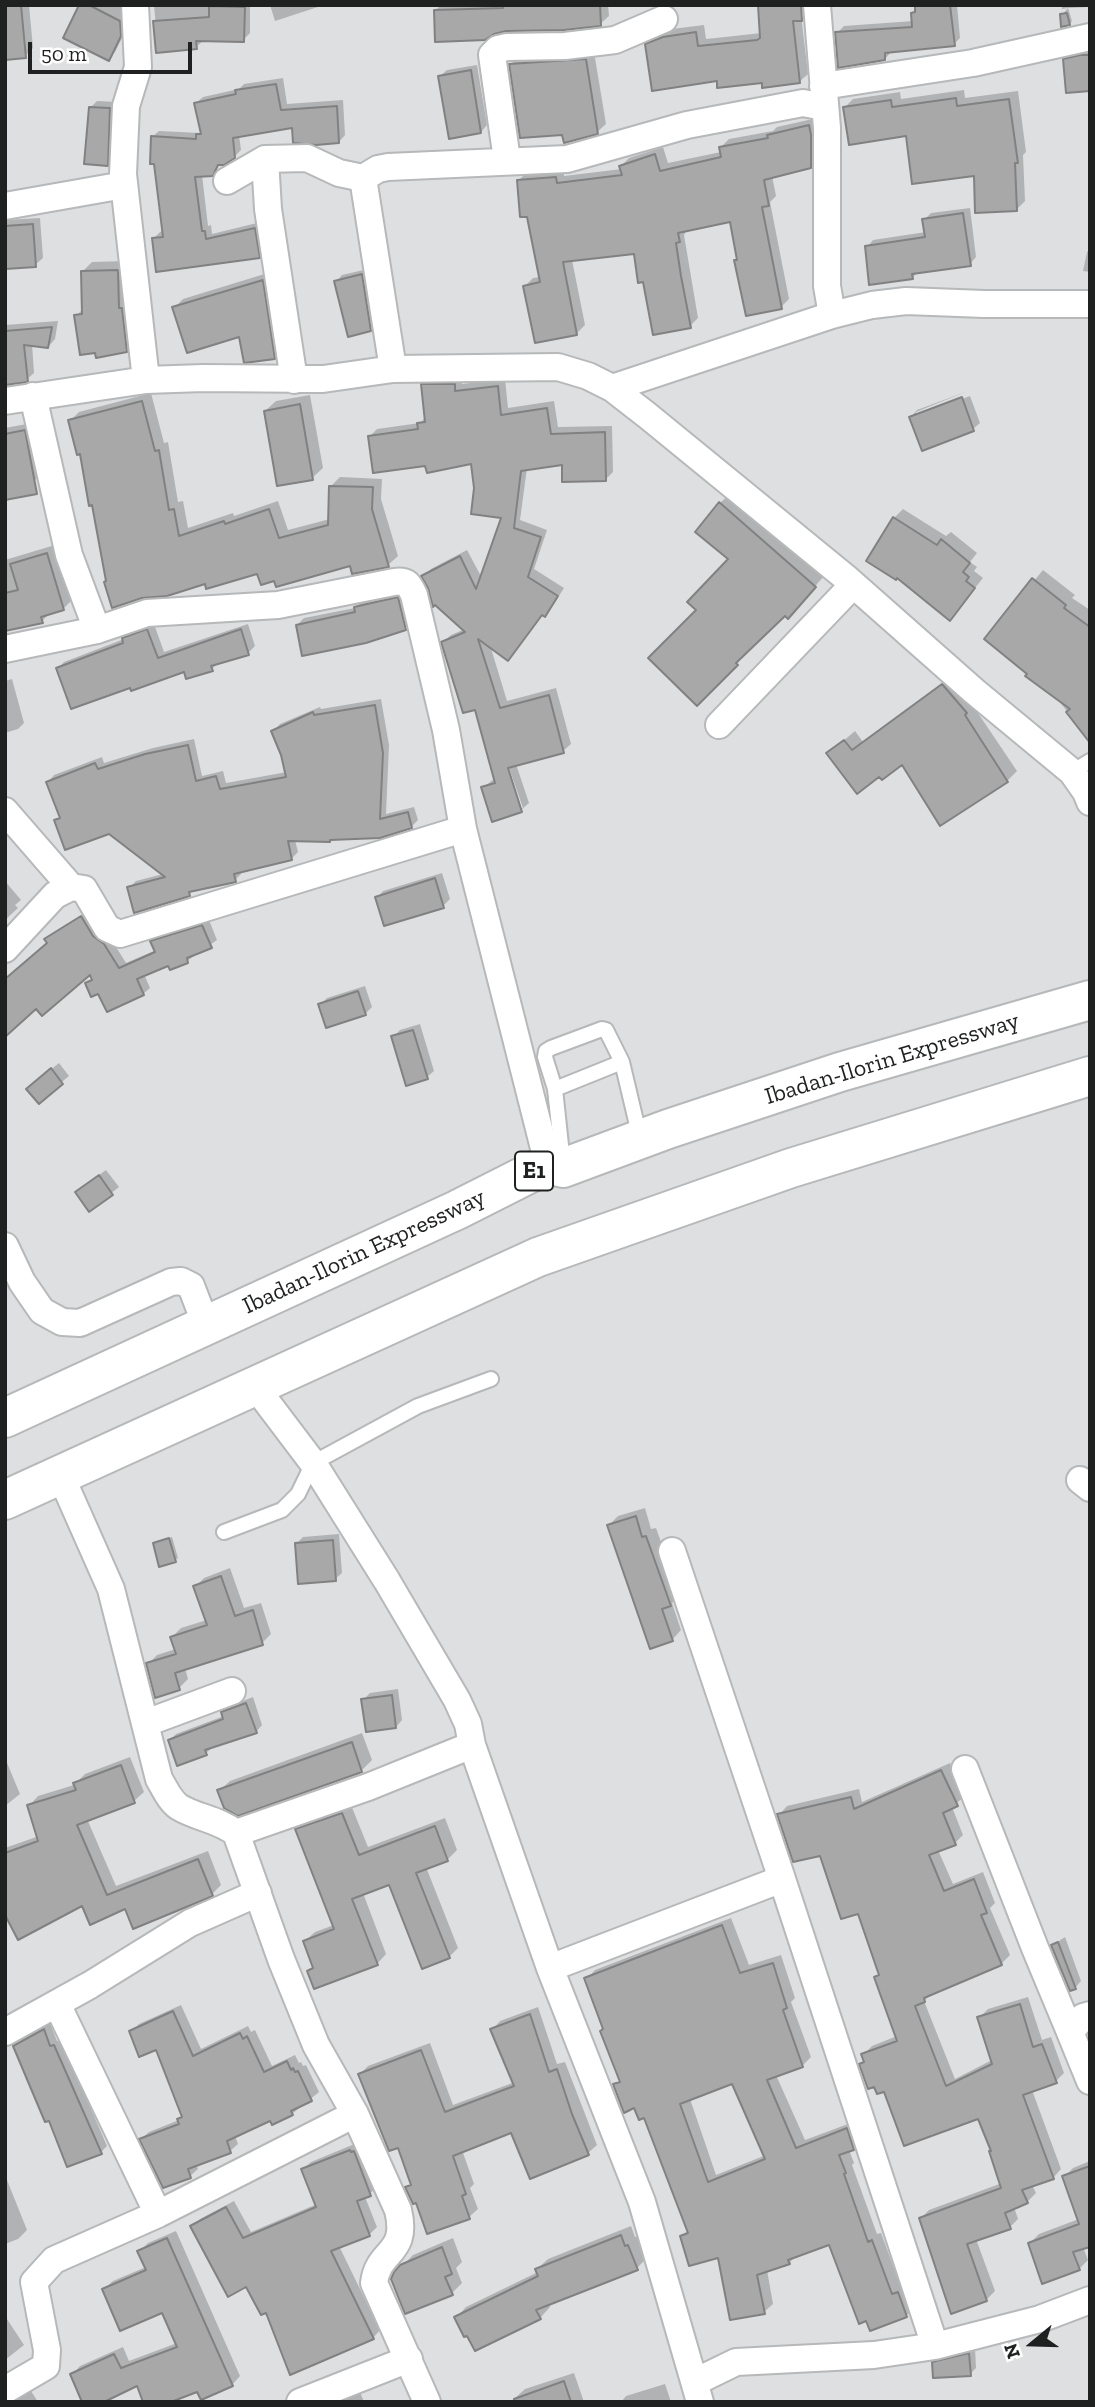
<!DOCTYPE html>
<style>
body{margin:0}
#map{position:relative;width:1095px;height:2407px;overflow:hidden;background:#dddfe0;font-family:"Zilla Slab",serif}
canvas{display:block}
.frame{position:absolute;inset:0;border:7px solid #1f2020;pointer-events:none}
.north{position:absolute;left:997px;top:2309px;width:70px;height:70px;-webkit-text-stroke:5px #fff;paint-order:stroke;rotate:251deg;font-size:19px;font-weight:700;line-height:28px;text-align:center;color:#1f2020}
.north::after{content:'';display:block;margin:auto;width:24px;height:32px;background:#1f2020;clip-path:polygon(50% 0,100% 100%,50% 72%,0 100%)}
.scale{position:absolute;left:28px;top:42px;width:164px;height:32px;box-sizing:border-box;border:4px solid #1f2020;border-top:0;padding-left:9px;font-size:21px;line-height:24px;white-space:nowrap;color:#1f2020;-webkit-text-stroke:5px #fff;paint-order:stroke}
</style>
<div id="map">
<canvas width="1095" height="2407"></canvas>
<div class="frame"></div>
<div class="north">N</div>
<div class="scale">50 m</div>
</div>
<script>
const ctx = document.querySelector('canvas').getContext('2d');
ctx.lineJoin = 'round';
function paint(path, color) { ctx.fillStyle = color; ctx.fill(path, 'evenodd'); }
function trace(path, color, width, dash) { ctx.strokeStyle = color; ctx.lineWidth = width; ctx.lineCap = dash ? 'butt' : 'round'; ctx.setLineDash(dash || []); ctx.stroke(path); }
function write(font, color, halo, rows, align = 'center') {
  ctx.font = font + ' "Zilla Slab",serif'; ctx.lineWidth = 6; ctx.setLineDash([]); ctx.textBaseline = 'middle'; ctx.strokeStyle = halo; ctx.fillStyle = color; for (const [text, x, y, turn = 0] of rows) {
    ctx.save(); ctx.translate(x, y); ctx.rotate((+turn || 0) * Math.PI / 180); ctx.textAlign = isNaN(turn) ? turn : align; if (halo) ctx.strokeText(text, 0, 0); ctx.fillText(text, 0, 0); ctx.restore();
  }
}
paint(new Path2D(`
 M5,5H29L33,48L25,56Z
 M81,5H127V28L115,52L108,59Z
 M154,5H250V33L243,40L203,41L196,47L158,51Z
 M270,5H324L275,21Z
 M441,5H608L609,16L600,24L436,10Z
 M760,5H804L805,11L801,15L808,74L799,82L718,80L647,45L655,37L672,29L704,25L706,39L762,33Z
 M916,5H957L960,38L954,44L891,52L885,59L837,33L844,26L913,21L912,14L917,9Z
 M1062,5H1090V7L1068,8L1072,21L1070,24L1062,15L1068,8L1062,9Z
 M1090,49V90L1065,60L1072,53Z
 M594,52L606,124L597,132L563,133L511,64L520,56Z
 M477,65L487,125L481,132L440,76L447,70Z
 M283,78L287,104L343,100L345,135L339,142L294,126L239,135L241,150L234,157L221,163L212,174L202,175L208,226L211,225L212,234L261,222L265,250L259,257L153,239L160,232L164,231L152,137L159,131L200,133L202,131L196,103L203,97L239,89L244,84Z
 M964,90L965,98L1018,91L1026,152L1023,155L1025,201L1016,210L975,174L907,134L844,108L853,99L900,92L901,99Z
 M97,101L116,102L114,158L107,164L90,108Z
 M817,118L819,158L810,167L772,176L776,196L770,202L789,299L781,307L736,261L739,258L731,220L687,230L684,235L698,318L690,326L644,280L635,252L572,260L585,325L577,333L525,286L533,278L541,277L519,180L527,172L564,170V176L622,169L621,166L629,158L663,147L668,163L721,152V147L729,139L773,131L777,127Z
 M970,208L976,257L970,264L919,271L912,278L867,247L873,240L926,232L924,220L931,213Z
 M40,218L43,258L35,265L5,268V220Z
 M1090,249V272L1083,271L1087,252Z
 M127,261L136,340L126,350L76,316L84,308L83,271L92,262Z
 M368,269L377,322L370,329L336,282L342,275Z
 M271,272L283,348L274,357L240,334L174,308L183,299Z
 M58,321L55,339L48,347L32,344L34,373L26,380L5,383V325Z
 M462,377V384L505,379L508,408L554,401L558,427L612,426L613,472L605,480L563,463L527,468L520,520L547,530L534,569L564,588L552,607L543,614L508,659L490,645L507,701L556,688L571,744L563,751L516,764L529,803L521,810L483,788L495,778L476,708L443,642L451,635L465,629L430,588L424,576L431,569L467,550L482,578L503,517L476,488L473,462L427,464L369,437L377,429L420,423L426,417L423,385L430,378ZM506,759L523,808H519L503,760Z
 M968,391L916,412V416L970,396L980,423L973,429L923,449L911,417L917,410Z
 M151,393L164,443L168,442L178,502L183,501L188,528L233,513L234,516L278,501L288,530L330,519L331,486L340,477L382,479L381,499L398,556L388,565L351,564L275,578L259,571L206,582L107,581L93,500L81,452L70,421L79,412Z
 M310,395L323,468L312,478L265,411L276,401Z
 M32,423L41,474L34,481L5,489V428Z
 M730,494L824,576L797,607L784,614L697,703L698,610L730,559L720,503Z
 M903,509L946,536L951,532L977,553L970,562L977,567L974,571L983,578L958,609L894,518Z
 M55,545L72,600L63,609L51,612L42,621L5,630V560Z
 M1043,570L1075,595L1072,598L1090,610V737L1088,738L1055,696L986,639Z
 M404,592L412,621L405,628L297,625L304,618L355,608L362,601Z
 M154,624L164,652L248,624L255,646L248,653L219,662L212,669H185L131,685L58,668L64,662L124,639L130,632Z
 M953,676L1017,771L1007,781L902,762L829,753L855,731L863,742Z
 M12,679L24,723L18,729L5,733V681Z
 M381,699L389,745L386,814L414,807L418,820L411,827L295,840L298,852L291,859L241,871V874L234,881L194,889L189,894L129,888L136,881L163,874L110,832L56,821L61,816L48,782L54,775L102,757L104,763L153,748L194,739L202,776L223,771L226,783L287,772L283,754L273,731L280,724L320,707L321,709Z
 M442,873L450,899L443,906L377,898L383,891Z
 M5,881L21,900L15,905L18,908L5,920Z
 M88,911L110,937L126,963L156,950L152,942L159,935L209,920L217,940L187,961L169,964L144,974L150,988L143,994L99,992L87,984L93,978L90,972L46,939Z
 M365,986L372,1007L365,1014L320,1005L327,998Z
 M420,1024L434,1071L427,1077L393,1037L400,1030Z
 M59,1063L69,1076L39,1101L35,1082Z
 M106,1170L119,1187L90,1210L84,1186Z
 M645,1508L651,1529L656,1528L680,1595L672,1603L681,1630L672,1640L609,1525L618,1516Z
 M339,1534L342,1573L335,1579L297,1543L303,1537Z
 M172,1537L178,1558L175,1560L155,1543Z
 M230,1568L244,1608L261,1603L271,1634L262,1643L185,1668L188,1679L179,1688L148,1664L157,1655L176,1649L172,1637L181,1628L207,1620L195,1587L204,1578Z
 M398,1689L402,1720L396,1727L363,1700L370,1693Z
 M253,1697L262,1725L256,1732L213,1747L206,1753L170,1740L176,1734L224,1716L223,1712L230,1706Z
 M362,1733L372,1760L361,1771L219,1791L230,1781Z
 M130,1757L144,1792L134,1801L87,1819L116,1886L208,1851L221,1885L212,1894L126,1907L83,1904L5,1911V1848L39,1836L29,1806L38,1796L74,1785L85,1774Z
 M5,1758L20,1794L5,1806Z
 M950,1763L965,1796L952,1807L963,1835L955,1843L938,1850L953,1884L983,1872L995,1903L990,1908L1010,1955L1001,1964L932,1993L924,2001L955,2079L992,2060L979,2018L988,2009L1028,1997L1042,2040L1051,2037L1064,2073L1056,2081L1032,2090L1061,2169L1053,2178L1032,2185L1036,2193L1027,2202L1014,2207L1018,2219L1010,2227L976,2239L995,2291L986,2300L921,2218L929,2210L1002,2183L993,2150L979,2117L885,2089L861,2064L865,2060L863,2055L872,2046L897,2036L876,1977L880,1973L859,1911L822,1854L779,1815L787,1806L859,1789L862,1802Z
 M351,1805L368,1847L445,1818L457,1850L448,1859L426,1867L458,1948L449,1957L390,1883L363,1893L386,1954L377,1964L309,1971L314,1966L305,1941L315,1932L334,1925L297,1830L306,1820Z
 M731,1918L749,1965L781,1955L795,1998L791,2002L811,2057L802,2066L776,2075L805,2140L856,2121L862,2140L849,2150L854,2163L852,2165L877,2234L881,2233L901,2287L906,2285L915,2307L906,2316L830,2243L797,2255L789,2263L767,2270L773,2304L764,2312L720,2255L682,2236L688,2230L645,2116L615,2085L621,2079L587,1979L595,1970ZM733,2082L766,2155L716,2175L690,2099Z
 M1065,1937L1081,1981L1075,1988L1053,1945Z
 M181,2005L201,2049L248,2026L251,2032L255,2030L272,2066L295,2055L299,2063L301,2062L303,2066L306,2065L319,2092L292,2114L271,2119L235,2136L238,2144L230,2151L196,2164L198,2169L190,2176L141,2139L149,2132L179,2120L183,2115L157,2048L131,2032L139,2024Z
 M538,2007L557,2064L565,2062L597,2145L588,2153L512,2130L462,2150L474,2184L470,2188L478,2209L469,2217L428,2232L417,2201L407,2188L412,2183L399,2146L360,2074L368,2066L430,2043L453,2105L515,2082L492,2030L500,2021Z
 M50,2023L57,2041L61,2039L107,2146L101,2152L50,2119L15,2046L22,2039Z
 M357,2143L378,2187L365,2197L377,2227L369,2235L339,2246L380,2330L373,2338L267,2310L247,2285L192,2227L200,2219L234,2201L251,2232L317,2204L303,2169L311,2162Z
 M1090,2161V2245L1083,2247L1088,2260L1079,2269L1030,2243L1039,2234L1079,2219L1064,2177L1073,2168Z
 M5,2175L27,2230L18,2239L5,2244Z
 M631,2226L635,2237L638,2236L647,2258L637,2268L548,2303L550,2307L540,2318H456L466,2307L538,2272L537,2269L548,2259Z
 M176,2231L240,2376L232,2385L198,2389L72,2375L80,2366L123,2347L129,2361L177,2343L163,2311L104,2289L113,2281L146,2267L139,2252L148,2243Z
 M453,2238L462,2262L456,2268L462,2283L452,2293L402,2266L413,2255Z
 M5,2316L24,2345L5,2360Z
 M975,2348L976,2368L970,2374L934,2363L941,2356Z
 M574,2373L584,2402H515L514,2399L525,2389Z
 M665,2384L671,2402H621L626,2396Z
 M31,2391L38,2402H13L14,2401Z
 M360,2392L364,2402H336Z`), '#0003');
const building = new Path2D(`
 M5,5H21L26,58L5,60Z
 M79,5H89L120,21L121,36L109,61L63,38Z
 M503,5H600L601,26L564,30L506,31L494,34L485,40L435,42L434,10L503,8Z
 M758,5H801L802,21H793L800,83L762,88V83L717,88V81L652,91L645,44L663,37L696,32L698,46L757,40L760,38Z
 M915,5H950L955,46L885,53V60L838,68L835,32L912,27L911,13L915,12Z
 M209,6L245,7L244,42L196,41L197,49L156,53L153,21L209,17Z
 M1067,13L1070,25L1061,27L1060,14Z
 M1080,55H1090V91L1066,93L1063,59Z
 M586,59L598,134L564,143L562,135L520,138L509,64Z
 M471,70L481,133L449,139L438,76Z
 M276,84L281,110L337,106L339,143L316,145L293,143L292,128L233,138L235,158L224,165H218L213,176L195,177L202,231H205L206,239L255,228L260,258L156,272L152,238L163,237L154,164H150L151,136L196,139V134H201L194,103L236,94L235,90Z
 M956,98L957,106L1009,99L1018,163H1015L1017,211L975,213L974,176L912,184L906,136L849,145L843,107L891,100L892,107Z
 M89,107L110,108L108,166L84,164Z
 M809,125L811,135V168L764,180L769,206L762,207L782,309L746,316L734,260H737L730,222L678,233L680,242L676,243L681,276L691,328L653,335L643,282L638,283L634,254L563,262L577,335L535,343L523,286L540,282L527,217H520L517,180L556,177L557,183L622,175L619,166L655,154L660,171L721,157L719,147L768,138L767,135Z
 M963,213L971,266L912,274L913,279L869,285L865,246L925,237L922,219Z
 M33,224L36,267L5,269V226Z
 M118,270L119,308H122L127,352L96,358L95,353L80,355L74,315L82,314L81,271Z
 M362,274L371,331L348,337L334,281Z
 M263,280L275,359L244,363L239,337L187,353L172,307Z
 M52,327L48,348L24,345L28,382L5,385V331Z
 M421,384H455V391L498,386L501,415L547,408L551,434L605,432L606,481L562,482V465L521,471L514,528L541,537L528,577L558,596L545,617L542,615L508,661L478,639L500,708L549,695L564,753L508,768L522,812L492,822L481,787L495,783L475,710L463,713L441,642L465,632L435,605L433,607L428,588L421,576L460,556L476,589L501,518L471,514L474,488L471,464L427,473L425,466L373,473L368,436L418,429L417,423L425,422Z
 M962,397L974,431L922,451L909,417Z
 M142,401L155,451L159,450L169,510L174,509L179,536L224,521L225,524L269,509L279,538L328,525L329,486L373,487L372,509L389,567L352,574L350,566L276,587L274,581L261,585L257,574L206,589L205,584L167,596L142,598L112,608L104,582L106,581L92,505L89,506L80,454L77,455L68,420Z
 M300,404L313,480L277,486L264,411Z
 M25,430L37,494L5,500V434Z
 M719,502L816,587L788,619L785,616L736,663L738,665L697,706L648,658L696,610L687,602L728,559L695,532Z
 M893,517L937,545L941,539L970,563L963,572L969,577L966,581L975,588L950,621L897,578L896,580L866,561Z
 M47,553L64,610L41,617L43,623L5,631V593L18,590L10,564Z
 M1032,578L1066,605L1064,608L1090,627V743L1066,712L1070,709L1025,676L1027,674L984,639Z
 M398,597L406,630L366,643L302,656L296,625L355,612L354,607Z
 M147,629L158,658L241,629L249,655L211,666L213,671L186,679L184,672L131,691L130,688L71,709L56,668L123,643L122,638Z
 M942,684L967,713L965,715L1008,782L940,826L902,765L882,780L879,777L857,794L826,753L844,740L852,750Z
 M375,705L383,753L380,819L408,812L412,828L380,838L330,840V842L288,841L292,860L234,874L236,882L189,892L190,896L134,913L127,887L165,877L109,834L65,850L54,820L60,818L46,782L95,763L98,769L145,754L188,745L196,781L216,776L220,789L286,777L281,755L271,731L313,712L314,715Z
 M435,878L444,908L384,926L375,897Z
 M81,916L93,936L104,944L119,968L155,952L150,941L202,925L212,948L187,958L188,963L170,970L168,966L137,979L144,995L107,1012L98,994L91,997L85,983L92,980L90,975L42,1016L36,1009L5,1037V979L47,943L44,939Z
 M358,991L366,1015L326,1028L318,1004Z
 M413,1030L428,1079L406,1086L391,1036Z
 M51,1068L63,1084L39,1104L26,1089Z
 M99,1175L113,1195L89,1212L75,1192Z
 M636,1516L642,1537L646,1536L671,1606L662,1609L673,1641L650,1649L607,1525Z
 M169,1538L176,1562L159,1567L153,1543Z
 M333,1540L336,1581L298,1584L295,1543Z
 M221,1576L235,1616L253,1610L263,1645L175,1673L180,1690L155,1698L146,1663L176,1654L170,1637L207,1625L193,1586Z
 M392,1695L396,1728L366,1732L361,1699Z
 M246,1703L257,1733L205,1750L207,1755L177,1766L168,1740L223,1719L221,1712Z
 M352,1742L362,1772L238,1816L224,1808L217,1790Z
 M121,1765L135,1803L77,1825L107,1895L198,1859L213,1896L133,1929L125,1909L90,1925L82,1906L18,1940L5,1915V1853L38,1841L27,1805L76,1790L73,1783Z
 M941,1770L958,1806L943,1813L956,1845L929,1855L944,1891L974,1879L987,1913L981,1915L1002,1965L924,1998L925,2002L915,2006L946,2086L992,2064L977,2017L1020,2004L1033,2047L1042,2044L1057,2083L1023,2095L1054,2179L1022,2190L1028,2203L1005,2213L1011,2229L967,2244L987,2301L951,2314L919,2218L1001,2188L989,2151H991L978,2119L904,2146L884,2092L877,2094L874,2087L868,2089L859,2064L864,2062L861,2054L897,2041L874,1977L879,1975L858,1914L841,1919L820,1856L793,1862L777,1814L851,1797L854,1809Z
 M342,1813L359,1855L435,1826L448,1861L416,1873L450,1958L422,1969L389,1885L352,1899L378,1965L314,1989L307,1971L313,1968L303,1941L334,1929L295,1829Z
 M722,1925L740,1973L773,1963L787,2008L783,2010L803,2067L767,2080L796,2148L847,2128L854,2150L839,2155L846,2173L844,2174L868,2242L872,2240L892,2294L898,2292L907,2317L870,2331L866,2321L859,2324L829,2245L788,2260L790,2264L757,2275L765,2314L730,2320L718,2258L689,2266L680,2236L688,2233L644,2118L639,2120L634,2108L624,2113L613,2084L620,2082L600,2031L603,2029L584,1978ZM732,2084L765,2159L708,2182L680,2104Z
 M1058,1942L1076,1989L1070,1991L1051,1945Z
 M173,2011L193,2056L240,2033L243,2039L247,2036L264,2072L287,2061L291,2070L293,2068L295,2072L298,2071L312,2101L291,2111L293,2115L272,2125L270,2121L227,2141L231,2153L188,2169L191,2178L163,2188L139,2139L179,2124L177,2119L182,2117L156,2050L139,2057L129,2031Z
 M530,2014L549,2072L557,2069L572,2114L589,2155L530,2179L511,2133L453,2156L466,2194L462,2196L470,2219L427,2234L416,2203L413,2204L405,2187L411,2185L398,2148L389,2151L358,2074L421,2050L445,2112L514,2086L490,2029Z
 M44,2029L50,2046L54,2045L102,2154L67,2167L49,2121L45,2122L13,2046Z
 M350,2150L351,2152L354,2151L371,2196L357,2201L370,2236L331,2251L374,2339L290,2375L266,2313L261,2315L246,2287L228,2297L190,2226L226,2207L243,2238L316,2207L301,2169Z
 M1090,2166V2247L1073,2252L1080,2270L1042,2284L1028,2243L1079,2224L1062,2176Z
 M621,2235L625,2246L628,2245L638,2270L536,2310L541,2319L475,2351L467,2336L464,2337L454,2317L538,2276L535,2269Z
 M167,2238L233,2386L201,2400L197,2392L171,2402H143L137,2386L104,2402H82L70,2374L114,2354L121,2368L177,2347L162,2313L120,2331L102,2289L146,2270L137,2251Z
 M442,2247L452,2274L445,2277L453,2295L405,2314L391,2279L394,2272L400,2265Z
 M969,2353L971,2376L933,2378L932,2362Z
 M564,2381L571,2402H514V2399Z`);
paint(building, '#a9a8a9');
trace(building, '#828182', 2);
const lane = new Path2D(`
 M1072,772L1090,761
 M555,1089L545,1057L546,1051L551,1048L602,1029L606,1030L622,1062
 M563,1164L555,1089L622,1062L640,1138
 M224,1532L282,1510L298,1494L313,1463L418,1406L491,1379`);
const street = new Path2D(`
 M135,5L138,67L126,106L123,174L146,380
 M817,5L827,128V286L832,315
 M823,86L973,63L1090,37
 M265,159L307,158L339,173L363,178L378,169L388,167L567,159L687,125L803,103L824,107
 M507,160L492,55L498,49L507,47L565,46L615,40L664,19
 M363,178L393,369
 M227,181L265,159L268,209L294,380
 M5,206L124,185
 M612,388L832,315L872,305L906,301L984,304H1090
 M33,396L69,555L97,630
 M5,401L146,380L203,378L323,379L393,369L558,367L588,376L612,388L648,416L845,577L974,691L1072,772L1086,792L1090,802
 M5,649L97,630L147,613L278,605L394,582C407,580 409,584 414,595L446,730L463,829L548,1164
 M719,725L853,585
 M5,811L71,887
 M5,949L55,895L71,887L84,889L107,928L120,934L463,829
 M5,1246L22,1282L42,1311L62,1322L80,1323L171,1282L181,1281L191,1286L206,1325
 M254,1385L313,1463L387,1581L457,1700L468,1724L472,1745L550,1968L642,2202L700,2402
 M60,1474L111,1589L159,1779C165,1789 170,1801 179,1807C197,1818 218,1819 236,1833L281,1959L316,2045L355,2114L398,2210C409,2255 378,2249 374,2283L427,2402
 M1080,1480L1090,1488
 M672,1551L782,1879
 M146,1723L232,1691
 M965,1769L1035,1948L1070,2032
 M236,1833L368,1787L472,1745
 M550,1968L782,1879L935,2346
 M57,2004L158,2214
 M1090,2015L1083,2017L1070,2032L1090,2081
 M5,2032L90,1985L190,1923L258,1893
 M695,2382L736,2362L874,2355L935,2346L1040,2319L1090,2300
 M5,2390L46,2366L47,2350L34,2282L54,2260L158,2214L355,2114
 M300,2402L409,2359`);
const highway = new Path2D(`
 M5,1418L457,1210L548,1164L563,1168L668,1129L840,1072L1090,1000
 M5,1500L538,1257L791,1168L1090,1076`);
trace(lane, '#b6b8b9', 18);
trace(street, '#b6b8b9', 30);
trace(highway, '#b6b8b9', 42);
trace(lane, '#fff', 14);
trace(street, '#fff', 26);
trace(highway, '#fff', 38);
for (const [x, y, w] of [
 [534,1171,38]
]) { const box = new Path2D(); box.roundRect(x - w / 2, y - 19.5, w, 39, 5); ctx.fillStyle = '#fff'; ctx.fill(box); trace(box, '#1f2020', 2); }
write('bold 23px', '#1f2020', null, [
 ["E1",534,1171]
]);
write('24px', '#1f2020', '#fff', [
 ["Ibadan-Ilorin Expressway",892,1059,-17],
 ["Ibadan-Ilorin Expressway",364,1252,-25]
]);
</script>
